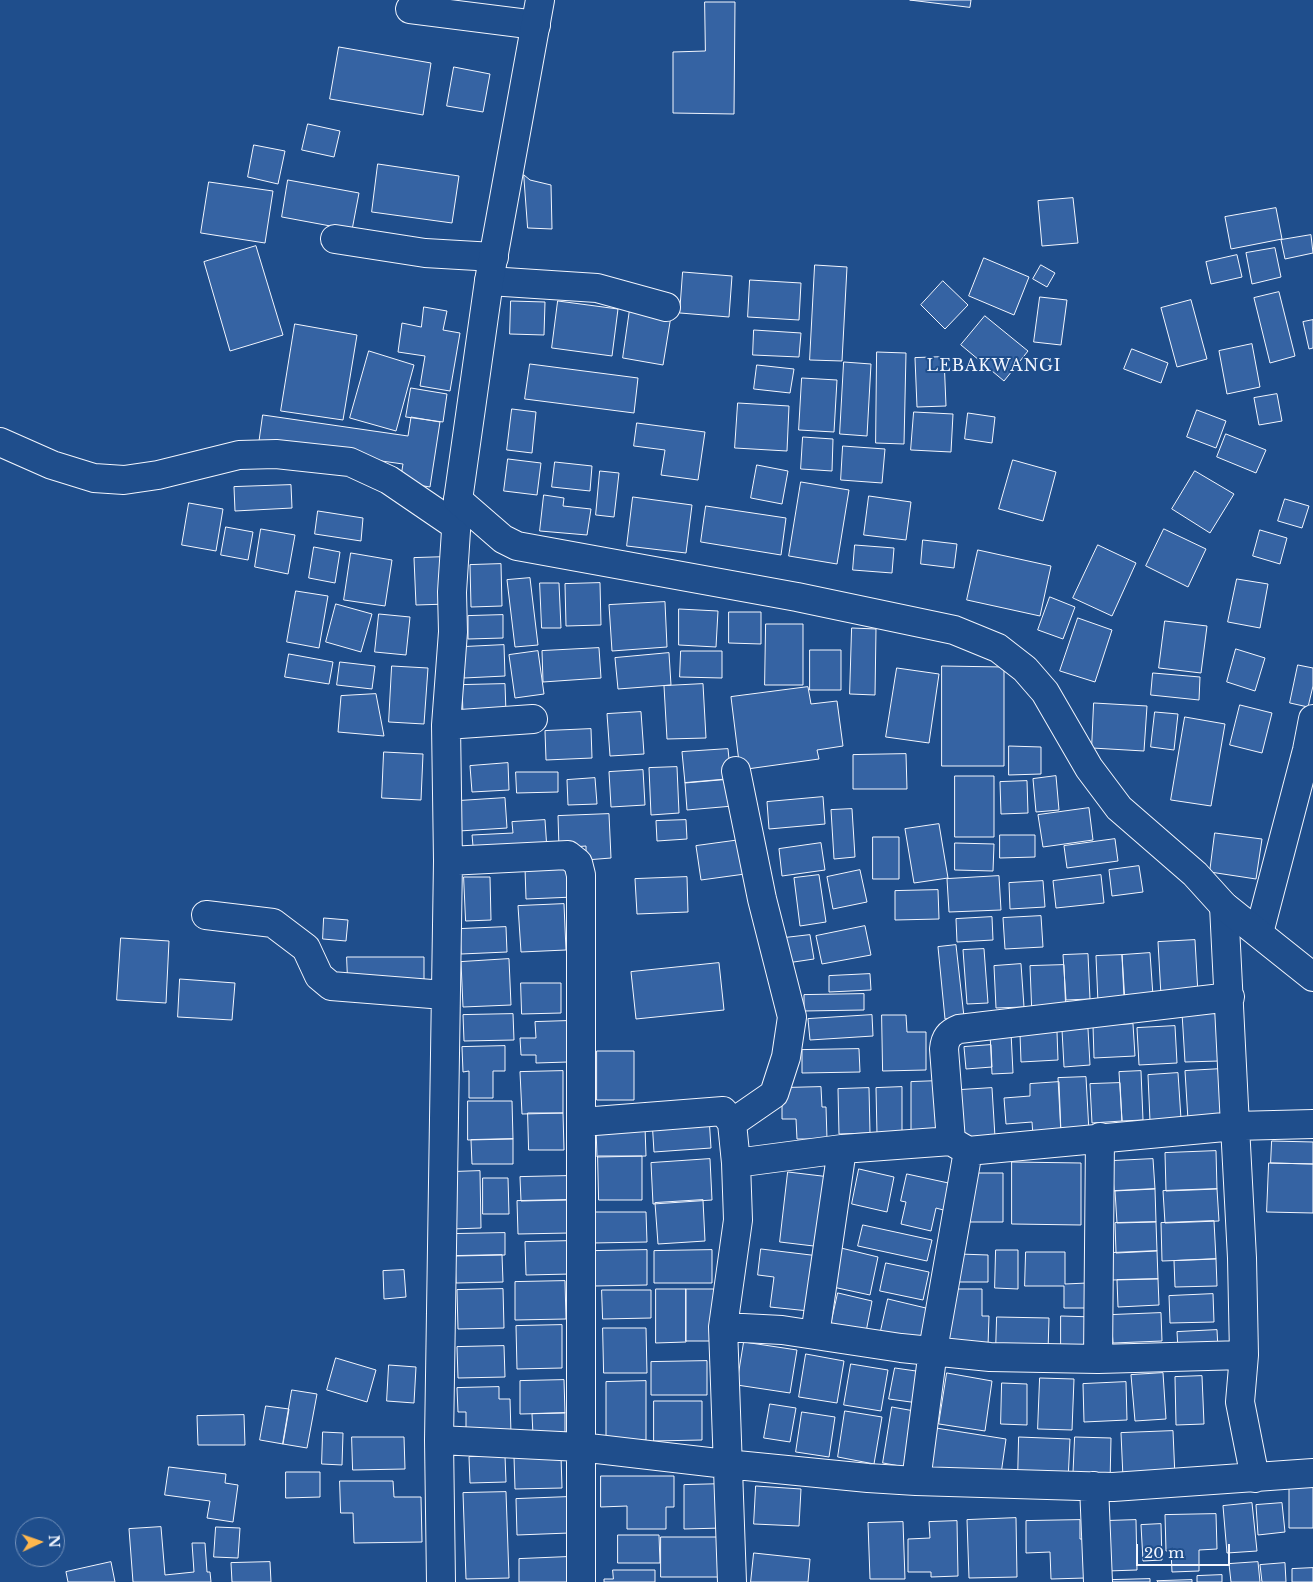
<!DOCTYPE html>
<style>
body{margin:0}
#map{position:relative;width:1313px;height:1582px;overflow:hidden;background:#1f4e8c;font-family:"Libre Baskerville",serif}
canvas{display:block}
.north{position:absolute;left:15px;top:1517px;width:50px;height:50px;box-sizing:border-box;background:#1f4e8c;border:1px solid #7391ba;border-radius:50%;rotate:87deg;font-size:14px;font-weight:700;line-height:20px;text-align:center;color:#f2f6ff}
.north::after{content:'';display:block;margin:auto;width:18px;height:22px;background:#ffb74d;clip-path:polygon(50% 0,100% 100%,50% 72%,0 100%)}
.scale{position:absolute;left:1136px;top:1544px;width:94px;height:22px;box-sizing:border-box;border:2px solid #f2f6ff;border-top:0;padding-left:6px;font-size:15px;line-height:18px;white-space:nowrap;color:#f2f6ff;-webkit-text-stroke:4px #1f4e8c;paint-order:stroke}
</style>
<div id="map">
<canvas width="1313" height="1582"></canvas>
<div class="north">N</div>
<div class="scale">20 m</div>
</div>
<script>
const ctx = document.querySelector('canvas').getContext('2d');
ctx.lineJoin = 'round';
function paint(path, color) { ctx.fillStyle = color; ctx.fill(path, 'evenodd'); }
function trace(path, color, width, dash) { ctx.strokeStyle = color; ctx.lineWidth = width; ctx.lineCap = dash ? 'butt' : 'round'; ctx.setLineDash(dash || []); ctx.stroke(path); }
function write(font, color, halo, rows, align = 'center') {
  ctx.font = font + ' "Libre Baskerville",serif'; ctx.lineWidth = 4; ctx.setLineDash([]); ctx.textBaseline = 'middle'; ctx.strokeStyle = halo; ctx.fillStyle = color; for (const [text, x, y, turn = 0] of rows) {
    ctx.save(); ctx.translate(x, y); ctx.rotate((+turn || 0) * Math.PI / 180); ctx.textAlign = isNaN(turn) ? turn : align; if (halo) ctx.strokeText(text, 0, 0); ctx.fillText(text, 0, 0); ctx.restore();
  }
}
const building = new Path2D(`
 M910,0H971L970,7Z
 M705,2H735L734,114L673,113V52L705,51Z
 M339,47L431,63L423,115L330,99Z
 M454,67L490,74L483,112L447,106Z
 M308,124L340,131L334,157L302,150Z
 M254,145L285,151L278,184L248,177Z
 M378,164L459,176L452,223L372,212Z
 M524,175L530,180L551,185L552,229L528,228Z
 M288,180L359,193L352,230L282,217Z
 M209,182L273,191L265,243L201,233Z
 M1073,198L1078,243L1042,246L1038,201Z
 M1276,208L1282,239L1231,249L1225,217Z
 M1311,235L1313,253L1285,259L1281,240Z
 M256,246L283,335L230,351L204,262Z
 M1275,248L1281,277L1252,284L1246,253Z
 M1237,255L1242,277L1211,284L1206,262Z
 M984,258L1029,277L1014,315L969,296Z
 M815,265L847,267L842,361L810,360Z
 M1041,265L1055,273L1047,287L1033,279Z
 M683,272L732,276L729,317L680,313Z
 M750,280L801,283L799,320L748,317Z
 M943,281L968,305L945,329L921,305Z
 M1279,292L1295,356L1270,363L1254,298Z
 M1040,297L1067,300L1061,345L1034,342Z
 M1191,300L1207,359L1177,367L1161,308Z
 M511,301L545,302L544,335L510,334Z
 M558,301L618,309L612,356L552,348Z
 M424,307L447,311L443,330L460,333L450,391L420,386L425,356L398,352L402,323L421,327Z
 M630,309L671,316L663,365L623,358Z
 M985,316L1028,351L1004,381L961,345Z
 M1313,320V348L1309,349L1303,322Z
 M295,324L357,335L343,420L281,411Z
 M754,330L801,333L799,357L753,355Z
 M1252,344L1260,387L1227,394L1219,351Z
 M1132,349L1168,363L1161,383L1124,369Z
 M369,351L414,365L396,431L350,418Z
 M877,352L906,353L904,444L876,443Z
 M944,357L946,406L917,407L915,358Z
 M844,362L871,364L867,436L840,434Z
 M530,364L638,378L634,413L525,399Z
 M757,365L794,369L790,393L754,389Z
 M802,378L837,380L834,432L799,430Z
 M411,388L447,394L443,422L406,417Z
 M1277,394L1282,421L1259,425L1254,398Z
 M738,403L789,406L787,451L735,448Z
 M512,409L536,412L532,453L507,450Z
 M1197,410L1226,421L1216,448L1187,437Z
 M914,412L953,414L951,452L911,450Z
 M968,413L995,417L992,443L965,439Z
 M263,415L408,436L411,417L440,422L430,487L400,482L403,464L259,444Z
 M637,423L705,432L698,480L661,475L665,450L634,446Z
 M1226,434L1266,450L1256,473L1217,457Z
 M803,437L833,439L832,471L801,469Z
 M843,446L885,449L882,483L841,480Z
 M508,459L541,463L537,495L504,491Z
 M1013,460L1056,472L1043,521L999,509Z
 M555,462L592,466L590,491L552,487Z
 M757,465L788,471L782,504L751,498Z
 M600,471L619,473L614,517L596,515Z
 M1195,471L1234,494L1210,533L1172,509Z
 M801,482L849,490L837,564L789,556Z
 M291,485L292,508L235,511L234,487Z
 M544,495L564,498L563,506L591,509L587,535L540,531Z
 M869,496L911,502L906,540L864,535Z
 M633,497L692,505L686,553L627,546Z
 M1285,499L1309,506L1302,528L1278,521Z
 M189,503L223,509L216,551L182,545Z
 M706,506L786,518L781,555L701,542Z
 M318,511L363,518L361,541L315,534Z
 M226,527L253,532L248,560L221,555Z
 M261,529L295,535L288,574L255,567Z
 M1164,529L1206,549L1188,587L1146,566Z
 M1260,530L1287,538L1280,564L1253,556Z
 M923,540L957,544L954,568L921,564Z
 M855,545L894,548L892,573L853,570Z
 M1098,545L1136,563L1112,616L1073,598Z
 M314,547L340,552L335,583L309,578Z
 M978,550L1051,566L1040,616L967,600Z
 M351,553L392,560L385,606L344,600Z
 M446,557L448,604L416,605L414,558Z
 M501,564L502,606L471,607L470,565Z
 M530,578L538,645L515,647L507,580Z
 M1237,579L1268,584L1260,628L1228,622Z
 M540,583H559L561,628H542Z
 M600,583L601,625L566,626L565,584Z
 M296,591L328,596L319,648L287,642Z
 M1050,597L1075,607L1063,639L1038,630Z
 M665,602L667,647L612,651L609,605Z
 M336,604L372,614L361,652L326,642Z
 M679,609L718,611L716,647L679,645Z
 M729,612H761V644L729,643Z
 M379,614L410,617L406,655L375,652Z
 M503,615V638L468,639V616Z
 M1078,618L1112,630L1095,682L1060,671Z
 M1165,621L1207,626L1201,673L1159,668Z
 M766,624H803V685H765Z
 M852,628L876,629L875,695L850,694Z
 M504,645L505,676L464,678L463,647Z
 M599,648L601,678L543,682L542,651Z
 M1236,649L1265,658L1255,691L1227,682Z
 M810,650H841V690H810Z
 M538,651L544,694L515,698L509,655Z
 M681,651H722V678L680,677Z
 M669,653L671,685L618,689L615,658Z
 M289,654L333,662L329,684L285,677Z
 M340,662L375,666L372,689L337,685Z
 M1298,665L1313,668V686L1308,707L1290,703Z
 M392,666L428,668L424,724L389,722Z
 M942,666L1004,667V766H942Z
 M897,668L939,674L929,743L886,737Z
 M1153,673L1200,677L1199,700L1151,695Z
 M505,684L506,713L463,715L462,685Z
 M703,684L706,738L667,739L664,686Z
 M808,687L811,704L837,701L843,746L817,750L819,759L740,770L731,697Z
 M376,694L384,736L338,732L341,696Z
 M1094,703L1147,706L1144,751L1092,748Z
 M1240,705L1272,713L1262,753L1230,745Z
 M641,712L644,754L610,756L607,714Z
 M1155,712L1178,714L1174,750L1151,747Z
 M1185,717L1225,724L1211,806L1171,800Z
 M591,729L592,758L546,760L545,731Z
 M1009,746L1041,747V774L1009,775Z
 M728,749L731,779L685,783L682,752Z
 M384,752L423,754L421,800L382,798Z
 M906,754L907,789H853V755Z
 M508,763L509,790L472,792L470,766Z
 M677,767L679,813L651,815L649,768Z
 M643,770L645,805L611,807L609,772Z
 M516,772H558V792L517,793Z
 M955,776H994V837H955Z
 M1056,776L1059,810L1036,812L1033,779Z
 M595,778L597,804L568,805L567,780Z
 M731,779L733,806L687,810L685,783Z
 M1027,781L1028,813L1001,814L1000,782Z
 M823,797L825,824L769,829L767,802Z
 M505,798L507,828L459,831L458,801Z
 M1089,808L1093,840L1043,847L1038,815Z
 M852,809L855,857L834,859L831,810Z
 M609,814L611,858L586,860V846L559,848L558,816Z
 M545,820L547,850L474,857L472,835L513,833L512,822Z
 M686,820L687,839L657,841L656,821Z
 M939,824L948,878L914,883L905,829Z
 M1215,833L1262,839L1256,879L1210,872Z
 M1000,835H1035V857L1000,858Z
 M873,837H899V879H873Z
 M1115,839L1118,861L1067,868L1064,846Z
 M740,840L745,874L701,880L696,846Z
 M821,843L825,870L782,876L779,849Z
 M955,843L994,844L993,871L955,870Z
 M572,866L574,897L526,899L525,868Z
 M1139,866L1143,892L1112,896L1109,870Z
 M860,870L867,902L833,909L827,877Z
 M819,875L826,922L800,926L794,878Z
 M1101,875L1104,903L1056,908L1053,881Z
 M999,876L1001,910L949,912L947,879Z
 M464,877H490L491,920L466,921Z
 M687,877L688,912L637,914L635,879Z
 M1043,881L1045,907L1010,909L1009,883Z
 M938,890L939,919L895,920V891Z
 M564,904L566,950L521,952L518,906Z
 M1041,916L1043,947L1005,949L1003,918Z
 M992,917L993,940L957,942L956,919Z
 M324,918L348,920L346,941L323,939Z
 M865,926L871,955L822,964L816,936Z
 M506,927L507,952L461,954L460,929Z
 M810,935L814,959L787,963L784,938Z
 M121,938L169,941L166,1003L117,1000Z
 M1195,940L1198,994L1161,996L1158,942Z
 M956,945L964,1017L945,1019L938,947Z
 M984,949L988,1003L967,1004L963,950Z
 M1150,953L1153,996L1124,998L1122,955Z
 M1088,954L1090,999L1066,1000L1063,955Z
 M1122,955L1125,1002L1098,1003L1096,956Z
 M347,957H424V982L348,981Z
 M509,959L511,1005L463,1007L461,962Z
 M719,963L724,1010L636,1019L631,972Z
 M1021,964L1024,1007L996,1008L994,966Z
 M1064,965L1066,1015L1032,1017L1030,966Z
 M870,974L871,990L829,992V976Z
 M180,979L235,983L232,1020L178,1017Z
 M521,983H561V1013L522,1014Z
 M864,994V1010L804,1011V995Z
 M1216,1012L1219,1061L1185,1062L1182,1013Z
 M513,1014L514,1040L464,1041L463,1015Z
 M872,1015L873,1036L810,1040L808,1019Z
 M882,1015H906L907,1032H926V1070L883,1071Z
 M567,1021L568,1062L536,1063V1055H521L520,1038H536L535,1022Z
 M1133,1024L1135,1056L1094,1058L1093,1026Z
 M1175,1026L1177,1063L1139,1065L1137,1028Z
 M1088,1029L1090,1065L1064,1067L1062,1030Z
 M1011,1032L1013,1073L992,1074L990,1033Z
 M1057,1032L1058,1060L1021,1062L1020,1034Z
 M991,1045L992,1067L966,1069L964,1047Z
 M505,1046V1071H493V1098H469V1071L463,1072L462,1047Z
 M859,1049L860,1072L802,1073V1050Z
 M597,1051H634V1100H597Z
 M1221,1069L1224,1119L1188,1120L1185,1071Z
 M563,1071V1113L522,1114L520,1072Z
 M1141,1071L1143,1120L1122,1121L1119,1072Z
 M1178,1073L1181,1119L1150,1121L1148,1075Z
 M1086,1077L1089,1132L1061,1134L1058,1078Z
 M938,1081L939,1134L911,1135V1082Z
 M1059,1082L1061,1134L1033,1136L1032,1122L1006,1124L1004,1098L1030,1096V1084Z
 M1120,1083L1122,1121L1092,1123L1090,1084Z
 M821,1087L822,1107H826L827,1139H797L796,1119H782V1088Z
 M902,1087V1133L877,1134L876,1088Z
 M869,1088L870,1133L839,1134L838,1089Z
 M992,1088L995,1137L963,1139L960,1090Z
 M468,1101H512L513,1139L468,1140Z
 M528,1113H563L564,1150H529Z
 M709,1117L711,1148L654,1152L652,1120Z
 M645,1127L646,1156L597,1157L596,1128Z
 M513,1139V1164H472L471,1140Z
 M1272,1141L1313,1142V1164L1271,1163Z
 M1216,1151L1217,1189L1166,1191L1165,1153Z
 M598,1156H642V1200H599Z
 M710,1159L712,1200L653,1204L651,1163Z
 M1153,1159L1155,1189L1114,1191L1112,1161Z
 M1012,1162L1081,1163V1225L1012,1224Z
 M1269,1163L1313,1164V1213L1267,1212Z
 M859,1169L894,1177L887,1212L852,1204Z
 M480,1171L481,1228L452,1229L451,1172Z
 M788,1172L830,1177L822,1247L780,1242Z
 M968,1173H1003V1222H967Z
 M907,1174L953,1184L947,1211L936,1208L931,1231L901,1224L906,1202L901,1201Z
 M568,1176V1200L521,1201L520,1177Z
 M483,1178H508L509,1214H483Z
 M1155,1189L1156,1222L1117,1223L1115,1191Z
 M1217,1189L1219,1221L1165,1223L1163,1191Z
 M568,1200L569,1233L518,1234L517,1201Z
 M703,1200L705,1241L658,1244L655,1203Z
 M593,1212H646L647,1242L593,1243Z
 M1214,1221L1216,1259L1162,1261L1161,1223Z
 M1156,1222L1157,1251L1116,1253L1115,1223Z
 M863,1225L932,1240L927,1261L858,1246Z
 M505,1233V1255L455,1256L451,1234Z
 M571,1241V1274L526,1275L525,1242Z
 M841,1248L878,1257L870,1295L833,1287Z
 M761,1249L819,1256L809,1311L770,1307L774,1277L758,1275Z
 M647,1250V1285L594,1286V1251Z
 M712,1250V1283H654V1251Z
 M996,1250H1018V1289L995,1288Z
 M1157,1251L1158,1279L1112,1280L1111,1253Z
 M1026,1252H1065V1284L1087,1283L1086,1308H1064V1286H1025Z
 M959,1254L988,1255V1282H959Z
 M502,1255L503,1282L456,1283L455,1256Z
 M1216,1259L1217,1286L1175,1287L1174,1261Z
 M886,1263L929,1272L923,1300L880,1291Z
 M404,1270L406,1297L384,1299L383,1271Z
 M1158,1279L1159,1305L1118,1307L1117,1280Z
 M565,1281L566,1319L515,1320V1282Z
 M503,1289L504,1328L458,1329L457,1290Z
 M656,1289H686V1342L656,1343Z
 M686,1289H714L715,1341H686Z
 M953,1289H982V1316H989L988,1346H946V1315H953Z
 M602,1290H651V1318L603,1319Z
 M838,1293L872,1301L865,1337L830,1329Z
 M1213,1294L1214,1322L1170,1323L1169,1296Z
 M888,1299L930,1309L922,1344L880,1335Z
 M1161,1313L1162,1341L1113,1343L1111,1315Z
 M1061,1316L1095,1317L1094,1354H1061Z
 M997,1317L1049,1318L1048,1352L996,1351Z
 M562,1325V1368L517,1369L516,1326Z
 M603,1328H646L647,1373H604Z
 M1217,1330L1218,1349L1178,1350L1177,1332Z
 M744,1342L797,1350L790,1393L737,1385Z
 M504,1346L505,1377L458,1378L457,1347Z
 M806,1354L844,1361L837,1403L799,1397Z
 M336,1358L376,1370L367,1402L327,1390Z
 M707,1361V1395H651V1362Z
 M851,1364L888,1370L881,1411L844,1405Z
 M389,1365L416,1367L414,1403L387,1401Z
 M895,1368L923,1372L918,1403L889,1399Z
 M947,1373L992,1381L985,1431L939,1424Z
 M1163,1373L1166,1419L1135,1421L1131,1375Z
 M1202,1376L1204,1424L1176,1425L1175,1377Z
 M1040,1378L1074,1379L1072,1430L1038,1429Z
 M564,1380L565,1413L520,1414V1381Z
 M646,1381V1440L606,1441V1382Z
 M1126,1382L1127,1420L1084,1422L1083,1384Z
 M1002,1383L1027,1384V1425L1001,1424Z
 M499,1387V1399H510L511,1434L466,1435V1412H458L457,1388Z
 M292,1390L317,1394L307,1448L283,1444Z
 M654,1401H702V1440L654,1441Z
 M770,1404L796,1408L790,1442L764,1438Z
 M266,1406L289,1409L283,1444L260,1440Z
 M892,1407L920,1412L911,1468L883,1463Z
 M845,1411L882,1417L874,1464L838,1457Z
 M802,1412L835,1417L829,1457L796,1452Z
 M565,1413V1435H533L532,1414Z
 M244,1415L245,1445H198L197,1416Z
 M936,1428L1006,1439L1000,1481L930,1470Z
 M1173,1431L1175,1477L1123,1478L1121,1433Z
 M323,1432L343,1433L342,1465L322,1464Z
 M352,1437H404L405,1469L353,1470Z
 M1019,1437L1070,1439L1068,1481L1018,1479Z
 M1075,1437L1111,1438L1110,1483L1073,1482Z
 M505,1456L506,1482L470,1483L469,1457Z
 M561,1456L562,1488L515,1489L514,1457Z
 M169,1467L226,1474L225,1483L238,1485L233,1522L207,1518L210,1501L165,1495Z
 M286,1472H320V1497L286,1498Z
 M601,1476H674V1507H666V1529H627V1506L601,1507Z
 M340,1481H393L394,1497H421L422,1542L354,1543L353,1513H341Z
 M1313,1483V1528H1289V1484Z
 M723,1484V1528L684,1529V1485Z
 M756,1486L801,1489L799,1526L754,1524Z
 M506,1492L509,1578L466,1579L463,1493Z
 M568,1497L569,1533L517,1535L516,1499Z
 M1252,1503L1257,1551L1227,1553L1223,1506Z
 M1282,1503L1285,1532L1258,1535L1256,1505Z
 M1216,1514L1217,1549L1199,1550V1571L1172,1572L1171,1551H1166L1165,1515Z
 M1016,1518L1017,1577L969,1578L967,1520Z
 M1080,1520V1539H1084L1085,1578L1051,1579L1050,1552L1026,1553V1521Z
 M1136,1520L1137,1570L1107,1571L1105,1521Z
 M957,1521L958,1576L931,1577V1572H908V1539L930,1538L929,1522Z
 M903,1522L905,1579H870L868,1523Z
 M1161,1524L1162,1560L1143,1561L1141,1525Z
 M161,1527L165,1575L194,1572L192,1543H205L207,1572H210L211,1582H133L129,1529Z
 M216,1527L240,1528L238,1558L214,1557Z
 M618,1535H659L660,1563H618Z
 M661,1537H720V1577H661Z
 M754,1553L810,1559L808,1582H751Z
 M567,1557V1582H519V1559Z
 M111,1562L115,1582H68L66,1572Z
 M270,1562L271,1582H232L231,1563Z
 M1258,1562L1260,1582H1231L1229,1564Z
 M1285,1563L1286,1582H1262L1260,1565Z
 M1313,1568V1582H1292V1569Z
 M613,1570H655V1582H604V1579H613Z
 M1222,1575V1582H1197V1576Z
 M1150,1579V1582H1112V1580Z
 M1192,1580V1582H1158L1157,1581Z`);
paint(building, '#3563a3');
trace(building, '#f2f6ff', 1);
const minor = new Path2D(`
 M410,9L536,25
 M335,239L425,253L494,257
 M489,281L597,288L666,307
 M0,442L52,465L94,478L124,480L158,475L239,455L276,454L350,462L389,480L455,525
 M446,725L533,719
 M448,861L568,855L578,863L581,875V1582
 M1224,906L1235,1126L1313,1124
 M206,915L273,923L306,948L319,976L331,986L444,995
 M1259,933L1307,750L1313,719
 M582,1122L723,1111L732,1123L736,1163L738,1220L723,1327L732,1582
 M732,1123L774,1094L786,1057L792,1017L762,899L736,771
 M951,1141L944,1049C945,1038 949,1033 959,1029L1230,997
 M736,1163L842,1149L951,1141L968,1151L1235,1126L1242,1258L1244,1355L1240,1402L1255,1478
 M723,1327L782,1330L901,1348L990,1357L1098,1359L1244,1355
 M815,1335L842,1149
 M1098,1359L1100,1137
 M439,1440L580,1447L726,1464L868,1478L916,1481L1113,1487L1313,1473
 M916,1481L933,1350L968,1151
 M1094,1486L1098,1582
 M441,1582L439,1440L448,861L446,725L453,632L452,592L458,500`);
const tertiary = new Path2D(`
 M540,0L489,281L458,500L503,539L517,546L797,597L954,630L998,648L1025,669L1045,692L1089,768L1119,808L1195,874L1224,906L1313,977`);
trace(minor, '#f2f6ff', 30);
trace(tertiary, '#f2f6ff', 30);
trace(minor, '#1f4e8c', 28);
trace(tertiary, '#1f4e8c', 28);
ctx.letterSpacing = '1px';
write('16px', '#f2f6ff', '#1f4e8c', [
 ["LEBAKWANGI",994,366]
]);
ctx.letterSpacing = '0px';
</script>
